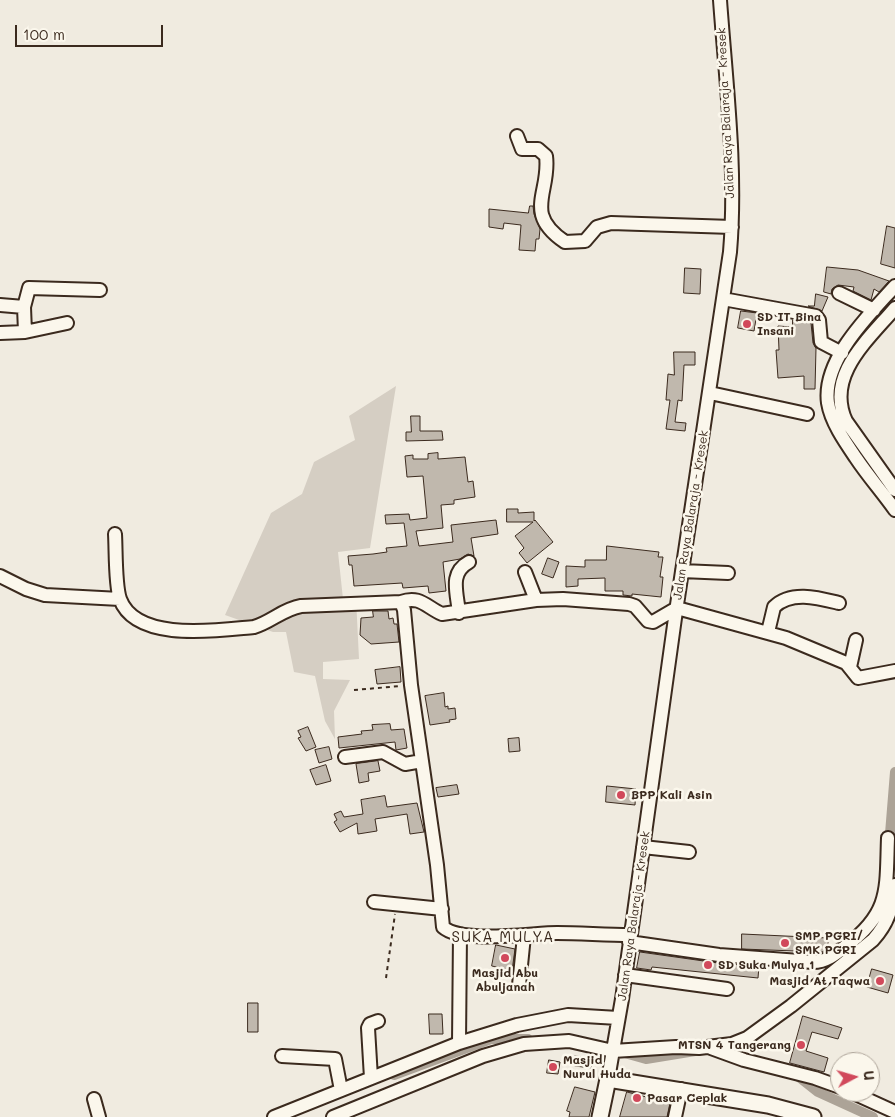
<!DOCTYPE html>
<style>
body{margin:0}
#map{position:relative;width:895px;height:1117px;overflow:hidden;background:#f0ebe0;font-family:Mali,sans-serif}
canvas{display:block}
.north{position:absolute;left:830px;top:1052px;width:50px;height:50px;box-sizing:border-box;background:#fbf7ec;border:1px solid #aea59a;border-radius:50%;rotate:84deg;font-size:14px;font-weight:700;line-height:20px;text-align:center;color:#3b2a1e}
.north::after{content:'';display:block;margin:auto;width:18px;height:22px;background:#d1495b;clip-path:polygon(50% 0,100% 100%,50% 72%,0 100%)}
.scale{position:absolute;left:15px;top:25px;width:148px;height:22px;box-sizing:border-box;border:2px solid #3b2a1e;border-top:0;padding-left:6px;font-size:15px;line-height:18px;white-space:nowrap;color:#3b2a1e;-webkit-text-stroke:4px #fbf7ec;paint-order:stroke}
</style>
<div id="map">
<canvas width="895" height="1117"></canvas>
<div class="north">U</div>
<div class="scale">100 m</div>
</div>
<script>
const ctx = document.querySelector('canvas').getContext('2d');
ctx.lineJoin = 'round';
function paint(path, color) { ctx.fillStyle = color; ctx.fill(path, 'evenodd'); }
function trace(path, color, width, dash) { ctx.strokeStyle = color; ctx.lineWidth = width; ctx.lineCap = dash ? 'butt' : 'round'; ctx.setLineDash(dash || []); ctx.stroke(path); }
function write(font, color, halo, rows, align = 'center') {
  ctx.font = font + ' Mali,sans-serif'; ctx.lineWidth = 5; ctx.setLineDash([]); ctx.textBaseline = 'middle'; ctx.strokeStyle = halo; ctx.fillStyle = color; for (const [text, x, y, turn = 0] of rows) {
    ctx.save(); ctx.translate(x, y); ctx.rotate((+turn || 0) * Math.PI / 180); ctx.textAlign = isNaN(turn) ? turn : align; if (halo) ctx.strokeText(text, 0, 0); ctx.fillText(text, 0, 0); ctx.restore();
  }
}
paint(new Path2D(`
 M396,386L370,548L338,552L343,599L356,598L359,659L323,662V679L350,680L334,711L335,739L325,721L315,676L294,672L286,632H273L225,615L271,513L302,494L314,462L355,440L349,416Z`), '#d5cec3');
trace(new Path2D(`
 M833,383L836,416
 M889,846L895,772
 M621,1052L646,1059L695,1051
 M794,1073L818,1092L873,1117
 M394,1075L491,1039H528`), '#aca397', 10);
const building = new Path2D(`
 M530,206H533L534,214L540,229L539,239H536L535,251L519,250L521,225L504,223L503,229L489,227V209L528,213Z
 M887,226L895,228V268L881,264Z
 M827,267L858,270L889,281L879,292L874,289L871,300L853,291L854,287L838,285L832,289L831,294L824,292Z
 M685,268L701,269L700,294L684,293Z
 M816,294L828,297L822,311L808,306H814Z
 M741,311L757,313L754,331L738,328Z
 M793,320L811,323L813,343L816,348L815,389H804V376L778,378L776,350H779L778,326L792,327Z
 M674,352H695V365H684L682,401L678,400L675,422L686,423L685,431L666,429L670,400H666L668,374L674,375Z
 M411,416H420V431H442L443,440L406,441V432H411Z
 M438,453V459L465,457L468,482L473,481L475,497L454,500V504L441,505L443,528L416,531L419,546L453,542L451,525L496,520L498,534L471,538L474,556L468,554L460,559L443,562L446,591L429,593L428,586L403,588L402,583L354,586L352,565H349L348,556L373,554L387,552L386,548L407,546L404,523L386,524L385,515L409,514L410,520L427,518L423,476L407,477L405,456L413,455V459H428V454Z
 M507,509H518V513L534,512V521L535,520L553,542L527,563L519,553L524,548L515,536L533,522H507Z
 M607,546L659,552L658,557H663L660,577H663L661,597L632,594V596L623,595V591H605V578L578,579V586L566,587V566L585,567V560H606Z
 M548,558L559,562L553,578L542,574Z
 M373,611H388L389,619L393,618L394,624H397L399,642L371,644L360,635L361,618L373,617Z
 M400,667L401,682L377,684L375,670Z
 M444,693L445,707L448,706V709L455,708L456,719L449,720L450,722L430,725L425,696Z
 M390,724L391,730L404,729L407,748L396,750L395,742L339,748L338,737L362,734L361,731L373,730L372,725Z
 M308,727L316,747L306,751L298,738L301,737L298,731Z
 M519,738L520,751L509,752L508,739Z
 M329,747L332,759L319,763L315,750Z
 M378,761L380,771L368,773L369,781L359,783L356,764Z
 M326,765L331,781L316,785L310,770Z
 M457,785L459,794L438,797L436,788Z
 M607,786L636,789L635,805L606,802Z
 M385,796L387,807L417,803L424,832L410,834L407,814L375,819L377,831L358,834L357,823L340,832L334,822L337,820L334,814L341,811L344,817L363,814L361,800Z
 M742,934L828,938V949L822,952L742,949Z
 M496,945L515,949L512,971L492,966Z
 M640,952L718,963L759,966L758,978L652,967L651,970L637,968Z
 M872,969L893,975L888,993L867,987Z
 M248,1003H258V1032H248Z
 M429,1014H442L443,1034H430Z
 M803,1016L842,1028L838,1039L812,1032L806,1051L828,1058L824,1072L790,1063Z
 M575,1056L592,1058L591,1068L575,1066Z
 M549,1060L560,1062L558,1074L547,1073Z
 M575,1087L595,1092L589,1117H569L570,1112L567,1111Z
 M627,1092L670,1103L667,1117H620Z`);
paint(building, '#c0b8ad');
trace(building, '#3b2a1e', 1);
const minor = new Path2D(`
 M517,136L522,149H538L546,156C551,192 522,213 565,242L585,241L597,227L611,223L732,227
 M895,286C869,315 822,360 828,403C831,422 845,442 856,458C868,476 883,493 895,510
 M839,293L874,310
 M723,299L816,316L819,320L821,342L842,353
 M0,305L24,307
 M895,308C868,340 825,376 846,421L895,490
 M25,332L24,307L29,288L100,290
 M0,333L25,332L67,323
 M710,393L807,414
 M115,534C116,550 115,585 120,599C136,643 219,630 254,627C271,622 283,609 301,606L401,602C420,595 426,607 442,614L536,600L563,599L629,604L635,606L648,621L653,622L677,608L786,638L846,663L858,678L895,671
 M682,571L728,573
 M525,572L536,600
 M0,576L26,589L45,595L120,599
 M401,602L404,610L411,685L437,865L443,927C462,944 532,933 557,933C581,933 605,935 630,935
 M459,613C457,592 449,573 469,562
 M768,632L774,607C791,590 819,598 839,603
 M850,667L856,640
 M345,757L383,752L405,764L422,761
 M643,847L689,852
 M374,902L442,909
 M629,942L719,955L813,962C827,962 837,953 847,945C891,912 886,888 888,838
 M625,975L727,989
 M519,985L524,936
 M459,1043L460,934
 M711,1048L744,1060L815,1078L840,1087
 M282,1056L335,1059L341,1090
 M371,1078L368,1028L370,1024L378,1021
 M608,1079L622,999L675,618L730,252C737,169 726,83 720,0
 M851,1092L895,1112
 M94,1099L99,1117
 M274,1117L459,1043L517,1025L568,1015L618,1018
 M333,1117L483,1056L524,1044L569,1041L613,1051L676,1047L699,1048L732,1044L747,1038L791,1006L873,940C889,922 892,908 895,885
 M675,1117L681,1089`);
const major = new Path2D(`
 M600,1117L608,1079L768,1105L813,1117`);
trace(minor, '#3b2a1e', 16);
trace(major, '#3b2a1e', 19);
trace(new Path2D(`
 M354,690L401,686
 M386,978L395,914`), '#3b2a1e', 2, [4, 4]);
trace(minor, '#fbf7ec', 12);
trace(major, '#fbf7ec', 15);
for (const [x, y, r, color] of [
 [747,324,5,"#d1495b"],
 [621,795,5,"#d1495b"],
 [785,943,5,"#d1495b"],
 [505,958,5,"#d1495b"],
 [708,965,5,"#d1495b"],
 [880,981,5,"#d1495b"],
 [801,1045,5,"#d1495b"],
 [553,1067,5,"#d1495b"],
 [637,1098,5,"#d1495b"]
]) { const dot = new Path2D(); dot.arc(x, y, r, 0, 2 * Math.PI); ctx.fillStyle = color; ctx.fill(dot); trace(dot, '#fbf7ec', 2); }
write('12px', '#3b2a1e', '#fbf7ec', [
 ["Jalan Raya Balaraja - Kresek",726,113,-93],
 ["Jalan Raya Balaraja - Kresek",691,515,-81],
 ["Jalan Raya Balaraja - Kresek",634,916,-82]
]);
write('bold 12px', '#3b2a1e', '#fbf7ec', [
 ["SD IT Bina",757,317],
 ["Insani",757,331],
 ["BPP Kali Asin",631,795],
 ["SMP PGRI/",795,936],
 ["SMK PGRI",795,950],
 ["SD Suka Mulya 1",718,965],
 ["Masjid Abu",505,973,"center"],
 ["Abuljanah",505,987,"center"],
 ["Masjid At Taqwa",870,981,"right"],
 ["MTSN 4 Tangerang",791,1045,"right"],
 ["Masjid",563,1060],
 ["Nurul Huda",563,1074],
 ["Pasar Ceplak",647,1098]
], 'left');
ctx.letterSpacing = '1px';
write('15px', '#3b2a1e', '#fbf7ec', [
 ["SUKA MULYA",503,937]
]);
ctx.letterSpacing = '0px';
</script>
